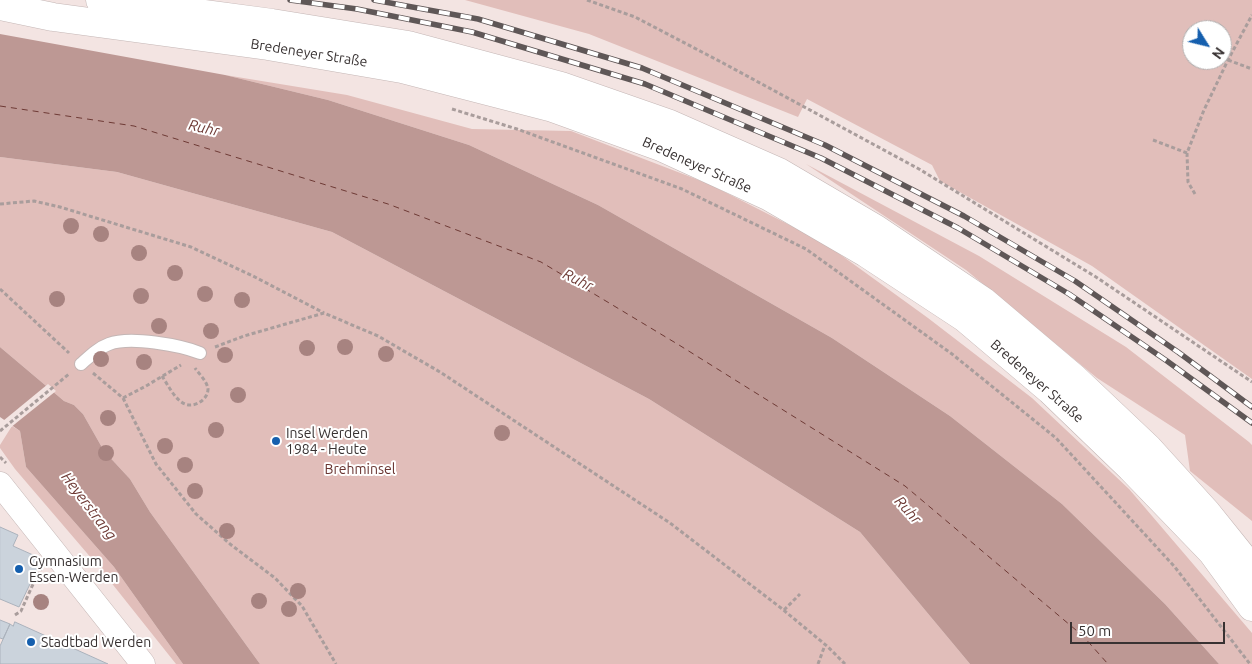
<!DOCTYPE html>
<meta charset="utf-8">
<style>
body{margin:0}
#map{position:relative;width:1252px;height:664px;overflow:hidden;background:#f3e4e2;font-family:Ubuntu,sans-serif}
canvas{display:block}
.north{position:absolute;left:1182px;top:20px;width:50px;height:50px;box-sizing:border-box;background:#fff;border:1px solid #afadad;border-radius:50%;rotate:126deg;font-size:14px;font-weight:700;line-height:20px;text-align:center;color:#383232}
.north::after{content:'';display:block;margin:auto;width:18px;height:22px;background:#155fae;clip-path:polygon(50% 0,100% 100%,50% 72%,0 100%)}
.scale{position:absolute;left:1070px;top:622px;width:155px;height:22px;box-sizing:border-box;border:2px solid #383232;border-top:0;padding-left:6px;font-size:15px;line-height:18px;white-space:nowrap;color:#383232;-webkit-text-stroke:4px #fff;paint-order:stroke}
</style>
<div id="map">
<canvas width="1252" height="664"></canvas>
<div class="north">N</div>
<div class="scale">50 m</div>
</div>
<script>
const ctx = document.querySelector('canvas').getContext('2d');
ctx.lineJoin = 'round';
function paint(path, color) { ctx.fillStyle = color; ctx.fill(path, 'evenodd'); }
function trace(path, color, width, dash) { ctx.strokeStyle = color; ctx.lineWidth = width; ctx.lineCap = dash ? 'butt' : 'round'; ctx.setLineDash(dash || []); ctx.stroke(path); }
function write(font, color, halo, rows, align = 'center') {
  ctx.font = font + ' Ubuntu,sans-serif'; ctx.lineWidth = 4; ctx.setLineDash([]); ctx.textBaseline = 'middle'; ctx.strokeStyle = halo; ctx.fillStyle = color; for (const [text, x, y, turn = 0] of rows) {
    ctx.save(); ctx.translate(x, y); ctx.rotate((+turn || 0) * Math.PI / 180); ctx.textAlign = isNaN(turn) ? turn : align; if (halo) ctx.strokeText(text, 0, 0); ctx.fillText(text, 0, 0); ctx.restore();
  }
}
paint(new Path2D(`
 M465,0H1252V379L1092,266L940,181L932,165L807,99L798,117L589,34ZM1192,30H1222V60H1192Z
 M225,75L347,95L472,129L571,131L709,184L823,242L928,318L1032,398L1129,489L1252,633V664H1219L1165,604L1062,504L950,416L832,338L598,205L469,145L328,100Z
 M0,157L117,172L332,232L649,399L860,532L970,664H260L150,512L130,479L104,451L83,414L74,405L64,401L0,347Z
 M806,164L979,256L1126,347L1249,442L1252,445V521L1190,471L1185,435L1097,378L966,270Z
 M12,426L20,431L26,467L114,567L183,664H176L98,566L15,469L0,448V445Z`), '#e1beba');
paint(new Path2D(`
 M0,34L225,75L328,100L469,145L598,205L832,338L950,416L1062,504L1165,604L1219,664H970L860,532L649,399L332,232L117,172L0,157Z
 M0,347L64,401L74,405L83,414L104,451L130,479L150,512L260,664H183L114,567L26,467L20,431L0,417Z`), '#bd9894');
paint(new Path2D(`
 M48,384L56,391L10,428L3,421Z`), '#f3e4e2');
trace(new Path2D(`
 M0,106L134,126L388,204L541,262L679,345L905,486L1083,636L1108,664`), '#6e3a35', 1, [6, 5]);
const building = new Path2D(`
 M0,527L18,535L13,546L42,559L19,607L0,599Z
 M0,620L10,624L3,639L0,638Z
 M15,622L108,664H0V646L10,624L13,626Z`);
paint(building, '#cbd3dc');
trace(building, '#abb2bc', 1);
const service = new Path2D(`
 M81,364C90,356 98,348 109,344C130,336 180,345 200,353`);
const minor = new Path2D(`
 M0,484L143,664`);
const primary = new Path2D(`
 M100,0L272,23L408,45L561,86L670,124L779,172L876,229L983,301L1074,378L1148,448L1207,513L1252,569
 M0,6L53,17L268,46L402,69L553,108L661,147L768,196L866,253L965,318L1050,390L1131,468L1212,552L1252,607`);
trace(service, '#c4b6b5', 14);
trace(minor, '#c4b6b5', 25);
trace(primary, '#c4b6b5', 29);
trace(new Path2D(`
 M587,0L635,17L723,63L919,169L1096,277L1252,382
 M1228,60L1252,69
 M452,109L517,129L682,189L806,249L952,354L1056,438L1174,566L1250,664
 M1153,140L1187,153
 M1195,194L1188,182L1187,153L1204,110L1228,60L1252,15
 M0,204L34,201L60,207L191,247L253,276L324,313
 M0,289L69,353
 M215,347L244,336L324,313L378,336L440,372L670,523L781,608L827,646L845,664
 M93,373L123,398L156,464L196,514L230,544L275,578L302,606L336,664
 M162,376C168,385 175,400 185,404C194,408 208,400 208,389C207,381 199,374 195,368
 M123,398L146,386L181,365
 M0,431L69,374
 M0,457L6,463
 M784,610L800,594
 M15,615L21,611L38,573L41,569
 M818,664L825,645`), '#a99d9c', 3, [4, 2.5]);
trace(service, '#fff', 12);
trace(minor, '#fff', 24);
trace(primary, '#fff', 28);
const rail = new Path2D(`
 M290,0L357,9L472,32L645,84L821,158L958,228L1069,294L1167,361L1252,423
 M374,0L478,19L642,68L825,145L964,216L1075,281L1178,352L1252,407`);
trace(rail, '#5f5757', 5.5);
trace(rail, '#fff', 4, [11]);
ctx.fillStyle = '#a78380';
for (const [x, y] of [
 [71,226],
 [101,234],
 [139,253],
 [175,273],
 [205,294],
 [141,296],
 [57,299],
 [242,300],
 [159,326],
 [211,331],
 [345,347],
 [307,348],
 [386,354],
 [225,355],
 [101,359],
 [144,362],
 [238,395],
 [108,418],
 [216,430],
 [502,433],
 [165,446],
 [106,453],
 [185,465],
 [195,491],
 [227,531],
 [298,591],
 [259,601],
 [41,602],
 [289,609]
]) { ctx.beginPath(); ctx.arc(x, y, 8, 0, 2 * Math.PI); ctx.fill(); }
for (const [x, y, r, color] of [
 [276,441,5,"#155fae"],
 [19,569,5,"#155fae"],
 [31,642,5,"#155fae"]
]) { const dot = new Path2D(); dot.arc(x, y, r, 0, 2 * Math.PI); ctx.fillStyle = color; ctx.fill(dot); trace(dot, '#fff', 2); }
write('14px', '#383232', '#fff', [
 ["Bredeneyer Straße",309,53,9],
 ["Bredeneyer Straße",697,165,24],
 ["Bredeneyer Straße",1037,381,41]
]);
write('14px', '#383232', '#fff', [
 ["Insel Werden",286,433],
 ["1984 - Heute",286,449],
 ["Gymnasium",29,561],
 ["Essen-Werden",29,577],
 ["Stadtbad Werden",41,642]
], 'left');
write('14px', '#683430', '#fff', [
 ["Brehminsel",360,469]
]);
write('italic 15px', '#6e3a35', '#fff', [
 ["Ruhr",204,128,12],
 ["Ruhr",578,280,26],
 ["Heyerstrang",89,506,53],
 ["Ruhr",908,510,48]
]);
</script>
